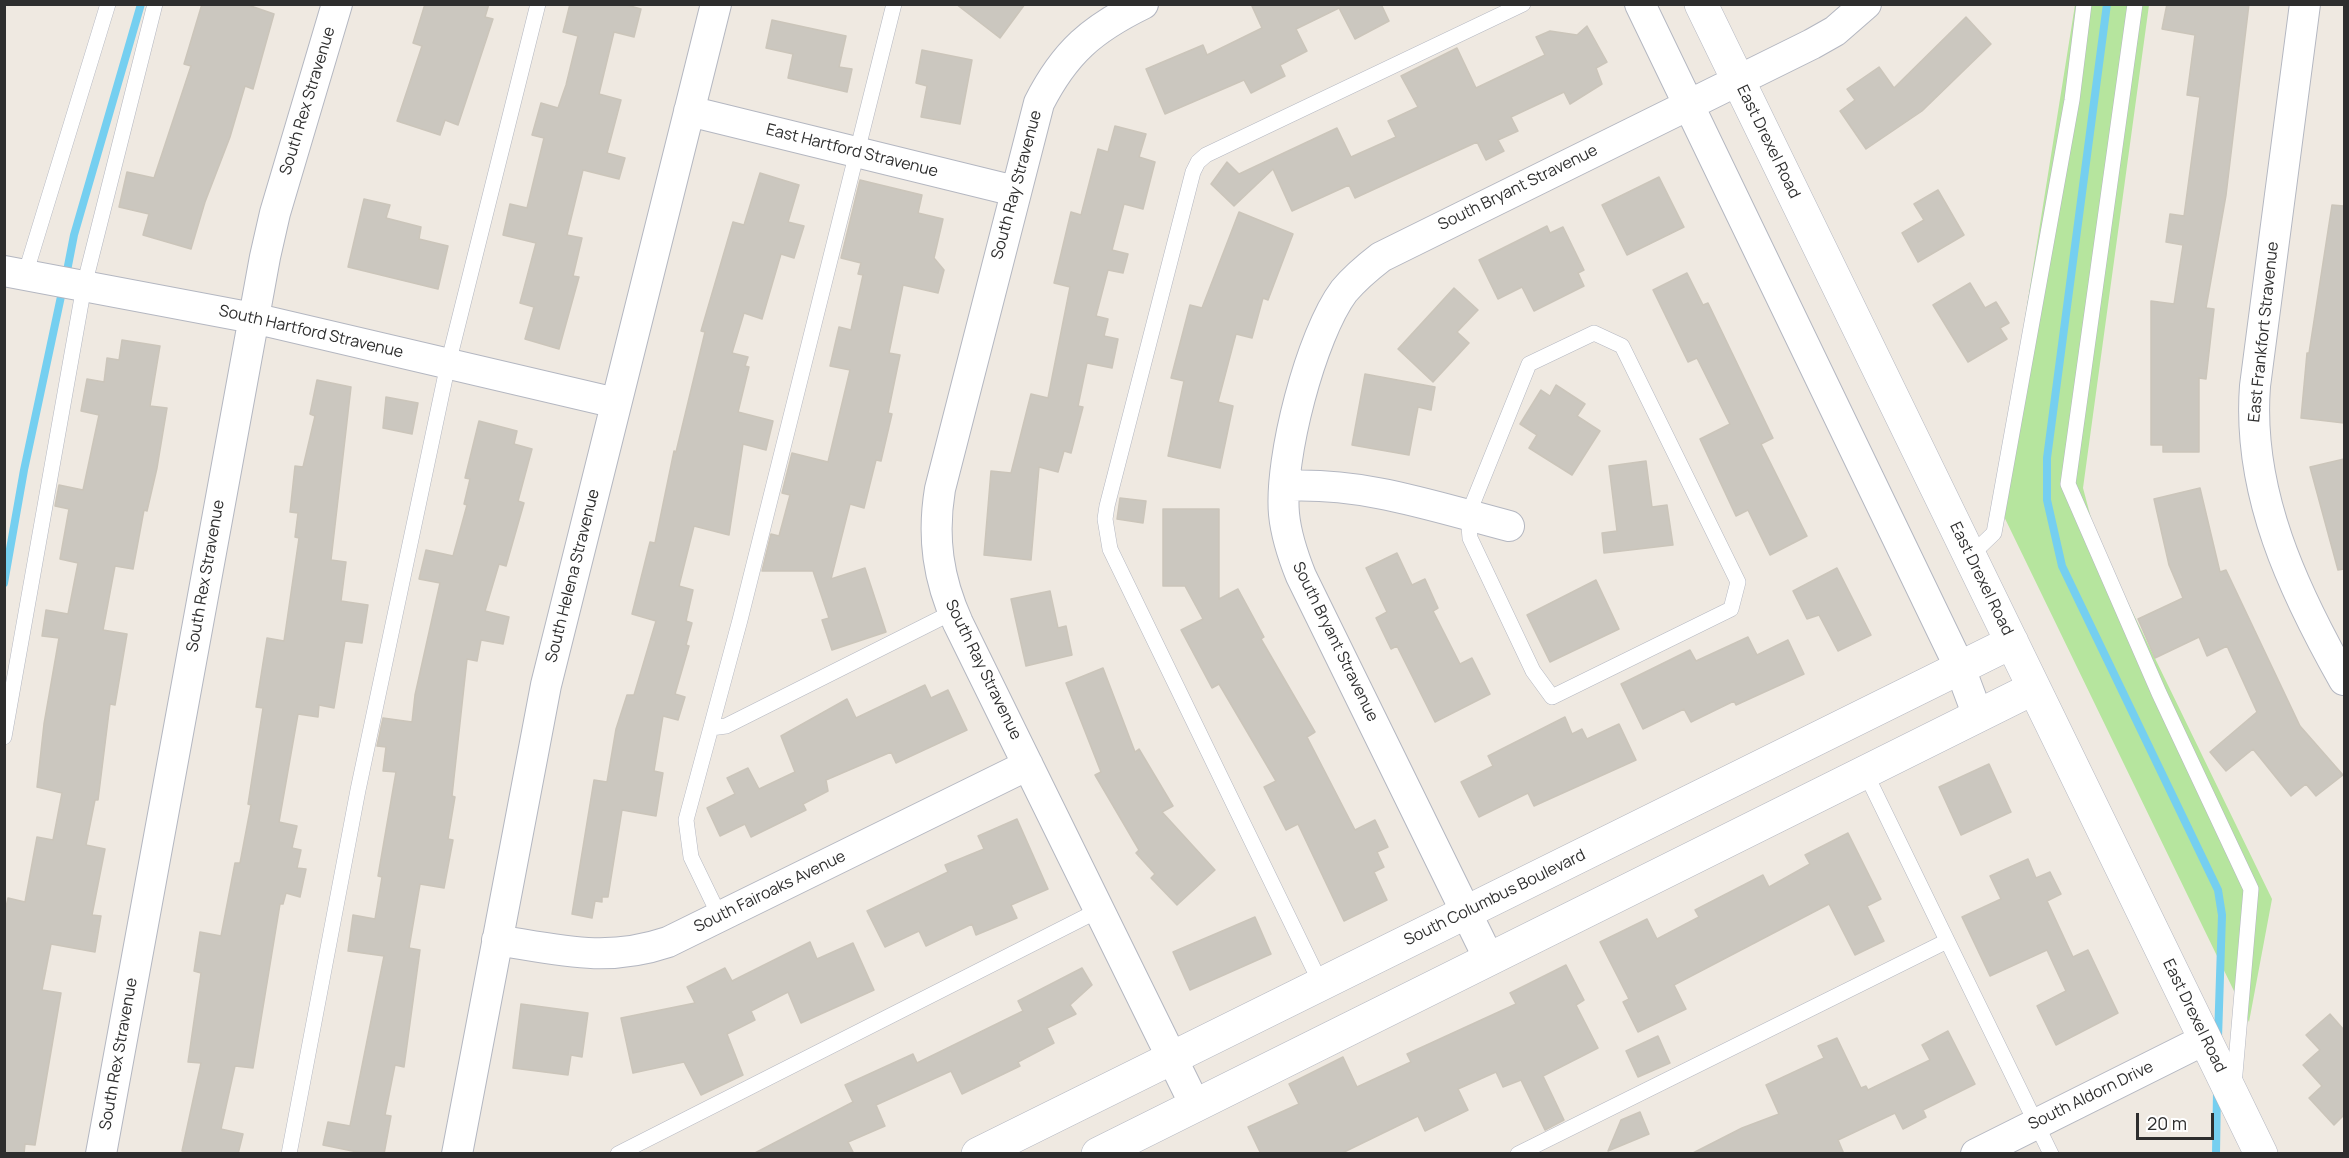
<!DOCTYPE html>
<style>
body{margin:0}
#map{position:relative;width:2349px;height:1158px;overflow:hidden;background:#efe9e1;font-family:Manrope,sans-serif}
canvas{display:block}
.frame{position:absolute;inset:0;border:6px solid #2e2e2e;pointer-events:none}
.scale{position:absolute;left:2136px;top:1113px;width:78px;height:27px;box-sizing:border-box;border:3px solid #2e2e2e;border-top:0;padding-left:8px;font-size:18px;line-height:21px;white-space:nowrap;color:#2e2e2e;-webkit-text-stroke:4px #fff;paint-order:stroke}
</style>
<div id="map">
<canvas width="2349" height="1158"></canvas>
<div class="frame"></div>
<div class="scale">20 m</div>
</div>
<script>
const ctx = document.querySelector('canvas').getContext('2d');
ctx.lineJoin = 'round';
function paint(path, color) { ctx.fillStyle = color; ctx.fill(path, 'evenodd'); }
function trace(path, color, width, dash) { ctx.strokeStyle = color; ctx.lineWidth = width; ctx.lineCap = dash ? 'butt' : 'round'; ctx.setLineDash(dash || []); ctx.stroke(path); }
function write(font, color, halo, rows, align = 'center') {
  ctx.font = font + ' Manrope,sans-serif'; ctx.lineWidth = 5; ctx.setLineDash([]); ctx.textBaseline = 'middle'; ctx.strokeStyle = halo; ctx.fillStyle = color; for (const [text, x, y, turn = 0] of rows) {
    ctx.save(); ctx.translate(x, y); ctx.rotate((+turn || 0) * Math.PI / 180); ctx.textAlign = isNaN(turn) ? turn : align; if (halo) ctx.strokeText(text, 0, 0); ctx.fillText(text, 0, 0); ctx.restore();
  }
}
paint(new Path2D(`
 M2075,5H2149L2083,488L2096,537L2272,899L2249,1022L1996,500Z`), '#b6e59e');
trace(new Path2D(`
 M2107,4L2047,458V500L2062,566L2218,890L2222,915L2218,1038
 M66,276L74,235L141,4
 M4,583L24,470L63,287
 M2216,1154L2217,1092`), '#75cff0', 8);
const building = new Path2D(`
 M202,4H245L274,14L253,89L245,86L230,137L205,202L191,249L143,235L149,214L119,207L127,172L154,178L191,66L184,64Z
 M425,4H489L485,17L493,19L458,125L445,120L440,135L397,121L422,46L413,43Z
 M570,4H623L641,9L634,37L614,32L599,94L621,100L607,153L625,158L619,179L583,170L567,235L582,238L573,276L579,277L559,349L525,339L534,307L520,303L536,243L503,235L510,204L527,208L544,138L532,135L541,103L558,108L566,85L578,36L563,32Z
 M956,4H1025L1000,38Z
 M1251,4H1381L1389,21L1355,39L1339,8L1296,29L1307,51L1280,65L1285,76L1251,93L1244,80L1165,114L1146,69L1203,45L1207,55L1262,28Z
 M2167,4H2249L2226,195L2206,308L2214,309L2206,379L2199,378V452H2163V445H2151V301L2174,304L2183,245L2166,242L2170,214L2184,216L2200,97L2187,95L2195,35L2162,29Z
 M1966,17L1991,44L1922,111L1866,149L1840,111L1855,100L1847,89L1879,67L1894,88Z
 M772,20L846,36L839,67L852,69L847,92L788,78L793,54L766,48Z
 M1587,26L1607,62L1596,68L1602,84L1570,104L1564,92L1511,117L1518,131L1498,140L1504,151L1486,160L1477,142L1355,198L1349,185L1292,211L1273,169L1234,206L1211,184L1227,162L1239,174L1337,128L1351,157L1396,137L1388,121L1418,107L1401,76L1457,48L1476,88L1545,55L1536,37L1550,31L1577,35Z
 M922,50L972,60L960,124L921,117L927,86L916,83Z
 M1115,126L1146,134L1139,157L1155,162L1143,209L1124,204L1112,250L1128,254L1123,273L1108,270L1096,316L1108,319L1104,336L1118,339L1112,368L1087,363L1078,406L1083,407L1071,453L1064,451L1058,472L1039,467L1031,560L984,555L991,471L1011,473L1031,394L1048,398L1070,287L1054,283L1071,212L1081,215L1098,149L1108,152Z
 M760,173L799,185L788,222L804,226L794,258L781,254L762,319L744,313L732,353L748,357L745,366L749,367L738,412L773,421L766,450L743,444L729,535L694,526L679,586L693,590L686,621L692,623L686,645L689,646L675,694L685,697L678,720L663,716L654,771L663,773L656,816L622,810L608,897H602V902L595,901L592,918L572,914L594,780L607,782L616,729L627,695H634L656,621L632,614L650,542L655,543L674,451L676,452L705,332L701,331L733,222L744,225Z
 M1659,177L1684,227L1627,255L1602,205Z
 M860,180L922,195L918,213L943,219L934,258L944,270L938,293L903,285L889,353L900,355L888,413L892,414L881,461L876,460L864,508L850,504L831,579L865,568L886,632L832,650L822,620L829,618L813,571H762L771,534L779,536L790,495L782,493L792,453L828,462L850,370L830,366L839,327L851,330L863,275L858,274L861,263L841,258Z
 M1938,190L1964,235L1918,262L1902,233L1924,220L1914,204Z
 M364,199L390,205L386,218L421,227L419,239L448,246L438,289L348,267Z
 M2332,205L2344,206V423L2301,418L2307,353H2309Z
 M1239,212L1293,234L1268,300L1263,298L1252,338L1236,334L1218,402L1233,406L1220,468L1168,456L1184,381L1171,378L1190,305L1202,308Z
 M1547,226L1550,233L1563,227L1584,270L1578,273L1584,286L1534,311L1522,287L1498,299L1479,260Z
 M1687,273L1703,305L1708,303L1773,438L1761,444L1807,536L1770,555L1748,510L1736,516L1700,439L1730,424L1697,358L1688,362L1653,290Z
 M1970,283L1985,308L1996,302L2009,323L2000,328L2007,339L1968,362L1933,305Z
 M1454,288L1478,310L1457,332L1469,343L1433,382L1398,349Z
 M122,340L160,346L150,406L167,408L157,468L147,511L144,510L133,569L115,566L103,630L127,634L115,705L110,704L98,800H95L86,845L105,849L92,915L101,916L95,952L51,944L42,990L61,993L35,1145L25,1144L24,1154H4V916L8,898L25,902L37,837L53,840L62,793L37,787L44,724L59,638L42,636L46,610L68,614L78,563L60,559L69,509L55,506L59,485L83,490L99,415L81,411L87,379L104,382L107,358L119,360Z
 M1365,374L1435,387L1431,410L1418,407L1409,455L1352,445Z
 M317,380L351,387L331,560L346,562L341,601L368,605L362,643L345,641L334,708L319,705L318,717L298,714L279,822L297,826L292,848L301,850L297,868L306,869L300,897L286,893L283,904H280L253,1068L235,1066L221,1129L243,1134L238,1154H194L182,1151L201,1063L188,1062L201,973L194,971L200,932L221,936L235,863H240L251,805L248,804L263,708L256,707L267,638L284,641L299,538L295,537L298,513L290,512L295,466L303,467L315,416L310,414Z
 M1556,385L1585,404L1577,416L1600,431L1572,475L1529,448L1537,435L1520,424L1541,390L1550,396Z
 M386,397L418,403L412,434L383,428Z
 M479,421L517,431L514,444L532,449L518,501L524,503L506,566L499,564L485,611L509,617L503,644L481,640L477,661L467,659L452,796L455,797L448,839L453,840L444,888L420,884L409,948L420,950L404,1067L395,1065L385,1115L391,1116L384,1154H367L323,1145L328,1122L350,1126L384,956L348,951L353,915L375,919L382,877L378,876L396,772L383,771L386,747L377,746L383,718L412,722L415,695L440,583L419,579L426,550L453,556L467,505L464,504L470,479L465,478Z
 M2344,459V569L2338,570L2310,467Z
 M1646,461L1652,507L1667,505L1673,545L1604,553L1602,533L1617,531L1609,466Z
 M2200,488L2220,572L2226,570L2300,726L2343,775L2316,796L2306,784L2291,796L2253,749L2226,771L2210,752L2257,712L2227,646L2207,656L2199,637L2155,658L2138,619L2183,598L2169,565L2154,499Z
 M1120,498L1146,501L1143,523L1117,519Z
 M1163,509H1219V599L1238,589L1264,637L1261,639L1315,732L1307,737L1355,830L1375,820L1388,847L1377,852L1384,867L1374,872L1387,900L1344,921L1298,824L1286,830L1264,787L1276,781L1219,684L1212,688L1181,630L1203,619L1185,586H1163Z
 M1397,553L1412,585L1425,579L1438,608L1433,611L1460,664L1472,658L1490,694L1435,722L1397,646L1391,649L1376,618L1387,612L1366,568Z
 M1837,568L1871,635L1838,651L1819,615L1807,619L1793,591Z
 M1596,580L1619,629L1550,662L1527,615Z
 M1050,591L1058,628L1066,626L1072,655L1026,666L1011,599Z
 M1748,637L1757,655L1788,640L1804,674L1736,705L1734,701L1691,722L1684,709L1643,729L1621,684L1690,650L1696,661Z
 M1103,668L1135,752L1139,749L1173,806L1162,812L1215,870L1177,905L1151,878L1155,874L1136,853L1139,850L1095,775L1101,772L1066,683Z
 M925,685L931,698L948,690L967,730L896,763L891,752L826,780L828,791L803,804L806,810L751,837L745,824L720,836L707,808L735,794L727,778L748,768L759,789L795,772L781,736L847,699L856,718Z
 M1565,717L1572,734L1582,729L1587,739L1619,724L1636,760L1534,806L1528,793L1479,817L1461,782L1493,766L1488,756Z
 M1989,764L2011,812L1961,835L1939,787Z
 M1017,819L1048,889L1011,905L1017,918L976,935L972,924L926,946L919,931L885,947L867,911L948,872L945,865L984,849L978,836Z
 M1848,833L1881,899L1867,906L1884,941L1855,955L1829,904L1674,985L1686,1009L1638,1032L1623,1002L1629,999L1600,942L1647,919L1657,939L1699,917L1695,910L1763,875L1769,887L1810,864L1805,855Z
 M2028,859L2036,878L2050,872L2061,894L2047,901L2073,957L2088,950L2118,1013L2056,1045L2037,1006L2066,991L2047,950L1990,976L1962,917L2001,899L1990,876Z
 M1255,917L1271,954L1190,990L1173,952Z
 M810,942L817,959L853,943L874,990L801,1023L788,992L751,1011L755,1020L727,1034L743,1075L701,1095L684,1062L633,1073L621,1018L695,1003L687,987L725,968L732,981Z
 M1566,965L1584,1000L1576,1005L1598,1048L1543,1076L1564,1120L1545,1130L1521,1080L1503,1087L1496,1072L1458,1089L1468,1110L1425,1131L1418,1116L1340,1154H1261L1248,1127L1299,1104L1289,1084L1343,1057L1357,1087L1411,1062L1407,1054L1516,1004L1510,993Z
 M1082,968L1092,985L1070,1005L1076,1014L1047,1028L1054,1043L1018,1062L1020,1066L962,1094L951,1071L876,1105L885,1126L848,1142L854,1154H753L853,1102L845,1085L913,1054L917,1063L1023,1011L1018,1001Z
 M521,1004L588,1013L582,1057L571,1055L568,1075L513,1068Z
 M2330,1014L2344,1030V1115L2334,1125L2309,1098L2322,1086L2303,1065L2320,1050L2306,1035Z
 M1948,1031L1975,1084L1923,1110L1926,1117L1903,1129L1895,1113L1838,1140L1844,1154H1691L1742,1128L1779,1114L1766,1085L1824,1058L1818,1046L1837,1038L1861,1088L1866,1086L1868,1090L1930,1060L1922,1045Z
 M1658,1036L1670,1063L1638,1077L1626,1051Z
 M1640,1112L1649,1134L1608,1151L1621,1120Z`);
paint(building, '#cbc7bf');
trace(building, '#cbc5ba', 1.5);
const lane = new Path2D(`
 M2135,4L2068,484L2159,693L2251,889L2234,1085
 M25,275L108,4
 M1594,333L1622,346L1738,582L1731,609L1552,697L1533,671L1470,538L1468,515L1529,364Z
 M1970,556L1994,533L2072,100L2084,4
 M711,728L726,726L953,612
 M4,737L84,286L155,4
 M1865,772L2051,1154
 M720,917L691,857L686,820L740,620L894,4
 M1321,984L1110,549L1105,519L1107,506L1193,172L1198,162L1206,155L1523,4
 M289,1154L358,790L448,364L538,4
 M618,1154L1099,910
 M1518,1154L1947,941`);
const street = new Path2D(`
 M1143,4C1092,29 1065,52 1039,103L940,489C932,537 938,579 958,623L1195,1105
 M1640,4L1960,668L1978,716
 M2305,4L2255,386C2247,492 2293,590 2344,680
 M689,111L1015,191
 M4,271L253,318L616,403
 M1284,486C1364,482 1432,506 1509,526
 M497,940C560,950 606,963 668,942L1028,765
 M1489,959L1301,576C1293,556 1286,535 1284,514C1279,459 1311,335 1344,291C1355,278 1368,267 1381,257L1812,44L1835,31L1866,4
 M101,1154L265,257L275,213L337,4
 M457,1154L546,685L716,4
 M1976,1154L2206,1039`);
const secondary = new Path2D(`
 M1701,4L2261,1154
 M978,1154L2012,642
 M1098,1154L2034,688`);
trace(lane, '#b4b7c1', 16);
trace(street, '#b4b7c1', 32);
trace(secondary, '#b4b7c1', 34);
trace(lane, '#fff', 15);
trace(street, '#fff', 30);
trace(secondary, '#fff', 33);
write('16px', '#2e2e2e', '#fff', [
 ["South Rex Stravenue",308,101,-73],
 ["East Drexel Road",1768,142,64],
 ["East Hartford Stravenue",852,151,14],
 ["South Ray Stravenue",1017,185,-75],
 ["South Bryant Stravenue",1518,188,-26],
 ["South Hartford Stravenue",311,332,13],
 ["East Frankfort Stravenue",2264,332,-84],
 ["South Rex Stravenue",206,576,-80],
 ["South Helena Stravenue",573,576,-76],
 ["East Drexel Road",1981,579,64],
 ["South Bryant Stravenue",1335,642,64],
 ["South Ray Stravenue",983,670,64],
 ["South Fairoaks Avenue",770,892,-26],
 ["South Columbus Boulevard",1495,898,-26],
 ["East Drexel Road",2194,1016,64],
 ["South Rex Stravenue",119,1054,-80],
 ["South Aldorn Drive",2091,1096,-26]
]);
</script>
